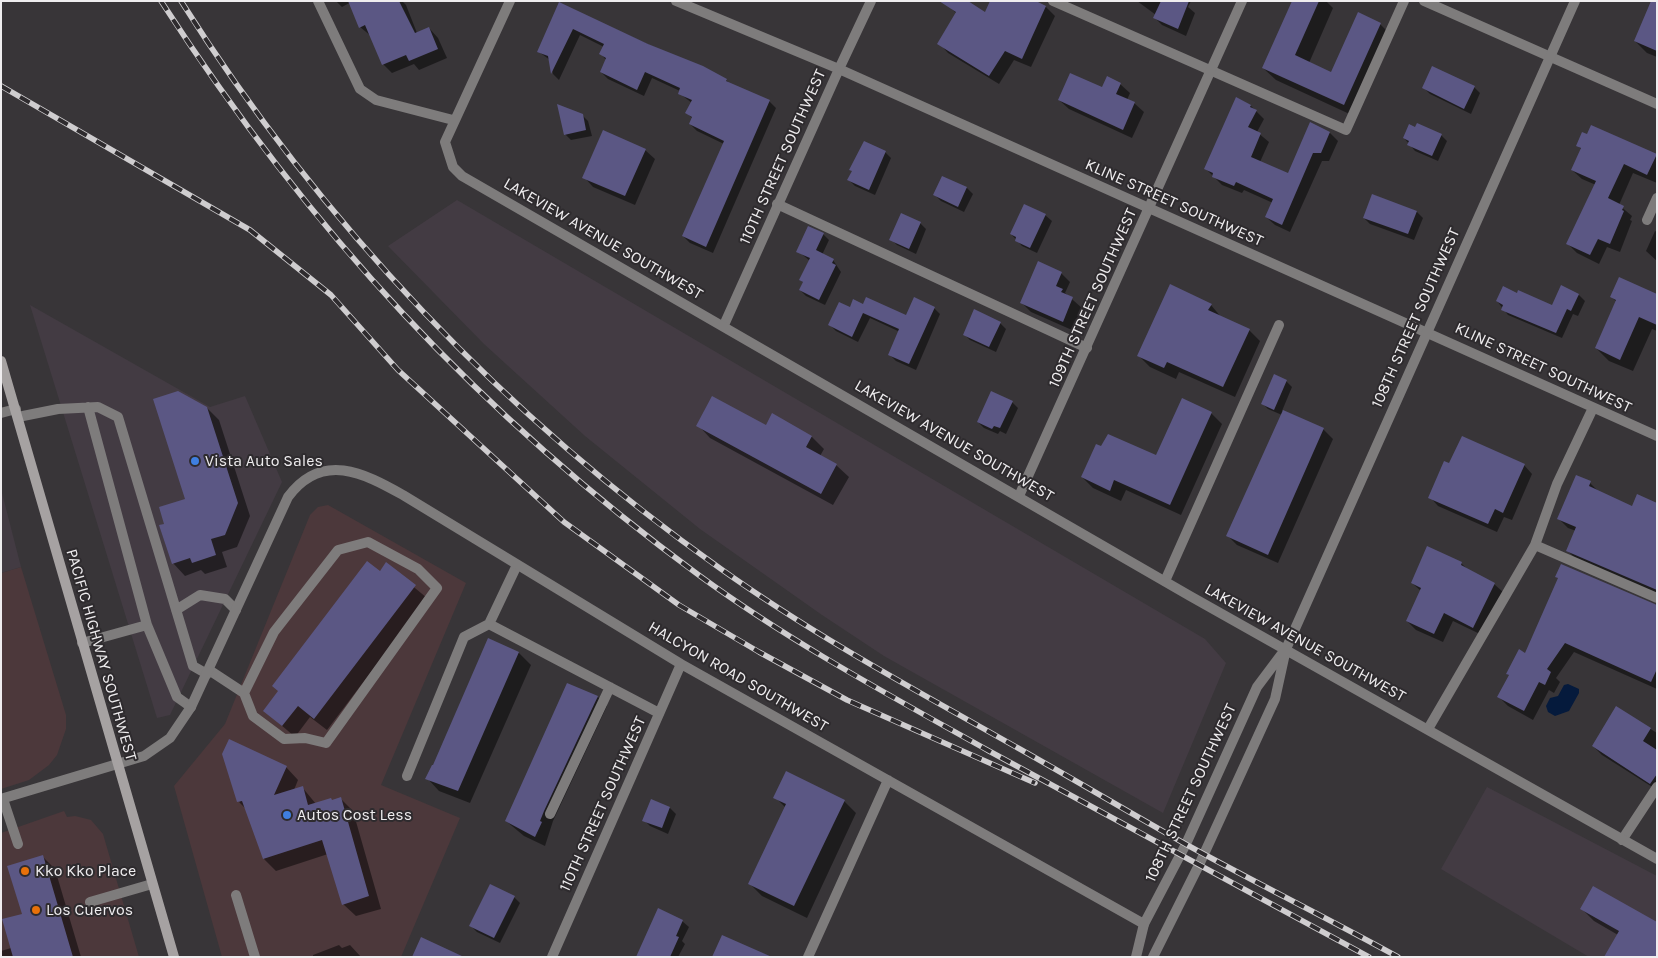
<!DOCTYPE html>
<style>
body{margin:0}
#map{position:relative;width:1658px;height:958px;overflow:hidden;background:#383538;font-family:Karla,sans-serif}
canvas{display:block}
.frame{position:absolute;inset:0;border:2px solid #efedef;pointer-events:none}
</style>
<div id="map">
<canvas width="1658" height="958"></canvas>
<div class="frame"></div>
</div>
<script>
const ctx = document.querySelector('canvas').getContext('2d');
ctx.lineJoin = 'round';
function paint(path, color) { ctx.fillStyle = color; ctx.fill(path, 'evenodd'); }
function trace(path, color, width, dash) { ctx.strokeStyle = color; ctx.lineWidth = width; ctx.lineCap = dash ? 'butt' : 'round'; ctx.setLineDash(dash || []); ctx.stroke(path); }
function write(font, color, halo, rows, align = 'center') {
  ctx.font = font + ' Karla,sans-serif'; ctx.lineWidth = 4; ctx.setLineDash([]); ctx.textBaseline = 'middle'; ctx.strokeStyle = halo; ctx.fillStyle = color; for (const [text, x, y, turn = 0] of rows) {
    ctx.save(); ctx.translate(x, y); ctx.rotate((+turn || 0) * Math.PI / 180); ctx.textAlign = isNaN(turn) ? turn : align; if (halo) ctx.strokeText(text, 0, 0); ctx.fillText(text, 0, 0); ctx.restore();
  }
}
paint(new Path2D(`
 M328,505L466,583L381,785L460,818L401,957H222L174,786L225,724L310,515L318,507Z
 M21,567L66,715V729L57,755L49,765L29,780L1,789V573Z
 M64,811L67,817L75,816L91,820L103,834L139,957H1V833Z`), '#4c383b');
paint(new Path2D(`
 M457,200L1205,639L1226,663L1163,813L884,656L822,615L700,529L585,436L484,344L388,246Z
 M30,305L210,407L245,396L282,482L170,715L157,718Z
 M1,489L21,567L1,573Z
 M1487,787L1657,876V957H1589L1441,869Z`), '#433b43');
paint(new Path2D(`
 M1568,684L1579,689V693L1569,711L1555,716L1548,712L1546,706L1550,698L1558,696L1564,685Z`), '#051a3c');
paint(new Path2D(`
 M336,1H353L342,7Z
 M380,1H402L406,5L417,33L429,28L438,38L447,58L419,70L414,64L392,73L383,64L371,36L360,27Z
 M1033,1L1046,7L1055,16L1031,67L1014,60L999,84L948,53L939,43L957,14L948,5L985,14Z
 M1137,1H1191L1188,7L1195,13L1186,36L1162,25L1154,17L1156,15Z
 M1293,1H1326L1333,8L1309,63L1332,74L1380,24L1392,36L1356,117L1276,80L1263,68Z
 M1657,1V57L1647,53L1635,41Z
 M560,4L726,80L730,84L769,101L776,108L713,253L690,243L683,236L724,144L697,131L690,124L693,119L687,113L692,103L679,93L680,91L652,78L644,96L608,79L601,72L606,60L601,54L604,47L580,35L559,80L553,74L550,60L539,52Z
 M1120,84L1130,93L1127,100L1134,103L1144,112L1132,138L1069,109L1059,100Z
 M1474,87L1480,93L1471,114L1430,94L1424,88Z
 M1236,99L1251,106L1264,119L1257,132L1269,142L1260,162L1289,175L1311,124L1330,133L1338,141L1329,161H1322L1290,232L1275,225L1266,217L1273,203L1244,190L1242,193L1222,185L1206,169Z
 M582,115L588,121L592,136L571,140L565,134Z
 M1441,135L1447,141L1438,161L1415,151L1404,138Z
 M1577,145L1657,156V183L1633,173L1619,205L1632,216L1630,220L1632,221L1620,252L1607,247L1599,264L1577,253L1568,244L1596,185L1582,179L1572,170L1581,149Z
 M645,150L655,159L635,205L593,187L584,177Z
 M885,152L891,158L875,195L855,186L849,180Z
 M943,178L967,188L973,194L964,212L941,201L935,195Z
 M1373,195L1417,212L1423,218L1414,240L1370,224L1364,218Z
 M901,215L920,223L926,229L916,254L897,245L891,239Z
 M1045,215L1052,221L1037,253L1022,246L1011,234Z
 M1655,231L1657,232V261L1646,251Z
 M823,234L829,240L822,255L833,260L841,272L825,305L806,296L800,290L804,283L800,280L810,261L798,251Z
 M1061,273L1070,282L1065,293L1082,308L1072,330L1031,312L1021,302Z
 M1579,295L1585,301L1578,316L1573,314L1562,338L1508,315L1497,301L1552,307Z
 M1657,295V331L1652,329L1633,371L1609,361L1596,348L1617,302L1611,297Z
 M863,305L907,317L934,308L940,314L916,370L896,361L889,354L900,332L870,318L858,342L836,331L830,325Z
 M1211,305L1221,317L1249,330L1260,341L1235,397L1179,372L1176,379L1150,367L1138,355Z
 M1000,323L1006,329L996,352L970,340L964,334Z
 M1286,381L1292,387L1282,411L1323,429L1333,439L1278,563L1237,545L1228,536L1282,415L1268,409L1262,403Z
 M1012,402L1018,408L1006,434L1000,431L998,434L984,428L978,422Z
 M207,408L219,420L250,516L237,547L222,552L227,567L205,574L201,570L185,576L173,563L166,525L187,500Z
 M1211,413L1222,424L1181,515L1126,490L1121,501L1093,488L1082,477L1157,457Z
 M698,425L766,427L812,437L824,449L820,456L836,465L849,477L833,505L710,438Z
 M1450,465H1524L1532,474L1512,520L1504,517L1497,532L1438,506L1430,497Z
 M1590,483L1599,492L1633,507L1657,504V595L1577,560L1568,551L1576,531L1568,528L1559,519Z
 M1461,563L1469,571L1494,584L1503,592L1482,635L1453,621L1443,642L1416,630L1407,621L1421,591L1412,583Z
 M386,564L427,598L327,730L310,717L295,737L265,711Z
 M1557,577L1657,605V689L1574,652L1556,678L1560,682L1554,693L1549,690L1533,720L1508,706L1499,697L1510,676L1507,674L1526,654L1559,579Z
 M489,640L519,653L531,665L470,803L439,791L427,778L434,767Z
 M598,697L607,706L553,821L545,846L524,836L506,821Z
 M1617,708L1657,733V790L1602,755L1593,746Z
 M286,767L298,780L294,790L302,787L316,804L341,799L353,811L381,909L356,916L343,904L328,854L276,871L264,859L246,809L239,802Z
 M775,797L844,801L856,813L807,918L762,896L750,884L786,808Z
 M652,801L670,808L676,814L668,834L650,826L644,820Z
 M42,856L55,869L81,957H1V951L11,948Z
 M514,897L520,903L500,943L477,932L471,926Z
 M1582,909L1657,923L1618,935L1594,921Z
 M682,921L689,927L682,941L685,944L678,957H637Z
 M339,945L342,948L350,945L361,957H313V955Z`), '#0007');
paint(new Path2D(`
 M348,1H399L415,33L429,27L438,49L409,61L406,55L382,65L365,25L359,28Z
 M939,1H968L985,12L990,1H1036L1046,6L1022,59L1005,51L989,76L937,44L956,12Z
 M1161,1H1189L1178,29L1153,18Z
 M1292,1H1319L1295,55L1331,72L1358,12L1381,23L1344,105L1262,68Z
 M1651,1H1657V51L1634,41Z
 M559,2L648,44L703,66L727,79L726,81L770,100L706,247L682,236L724,141L689,124L692,117L685,113L692,100L678,94L680,88L645,72L637,90L600,72L606,58L599,54L604,44L573,29L551,74L548,56L537,52Z
 M1432,66L1475,86L1464,109L1422,88Z
 M1070,73L1102,87L1107,76L1121,83L1116,94L1135,102L1123,130L1058,100Z
 M1236,97L1251,105L1250,107L1257,110L1248,127L1261,133L1251,157L1288,173L1310,122L1330,132L1321,153H1313L1282,225L1265,217L1273,199L1236,182L1234,186L1212,177L1213,173L1204,169Z
 M557,104L583,114L586,130L564,135Z
 M1417,123L1442,134L1432,156L1407,145L1409,141L1403,138L1409,124L1415,127Z
 M1591,125L1657,154L1647,175L1624,164L1608,198L1624,206L1622,210L1624,211L1610,244L1598,239L1590,255L1566,244L1596,181L1571,170L1581,148L1576,146L1582,132L1587,134Z
 M603,130L646,149L625,196L582,178Z
 M864,141L886,151L869,190L847,180L852,171L849,170Z
 M942,176L967,187L958,207L933,195Z
 M1372,194L1417,211L1408,234L1363,218Z
 M1024,204L1046,214L1030,248L1015,241L1016,237L1010,234Z
 M901,213L921,222L909,249L889,240Z
 M808,226L824,233L816,250L834,259L832,263L836,265L819,300L799,290L803,282L799,280L810,258L796,252Z
 M1038,261L1062,272L1056,286L1063,289L1061,292L1073,297L1063,322L1020,303Z
 M1619,277L1657,294V325L1639,317L1620,360L1595,348L1616,300L1610,297Z
 M1170,284L1212,304L1208,310L1250,329L1223,387L1167,362L1164,368L1137,356Z
 M1561,285L1579,294L1571,311L1567,309L1556,333L1501,310L1503,305L1496,301L1503,286L1517,293L1518,290L1552,305Z
 M866,297L906,315L914,297L935,307L909,364L888,355L899,329L863,313L852,337L828,325L839,302L850,307L853,299L863,304Z
 M974,309L1001,322L989,347L963,335Z
 M1274,374L1287,380L1274,410L1261,404Z
 M178,391L207,407L238,503L225,535L211,539L216,555L192,563L190,558L172,564L159,525L164,524L159,507L185,499L153,399Z
 M991,391L1013,401L1000,428L994,426L992,429L977,422Z
 M712,396L766,425L772,413L812,436L806,447L837,464L821,494L696,426Z
 M1182,398L1212,412L1170,505L1114,480L1110,491L1081,477L1096,444L1101,446L1108,434L1156,455Z
 M1283,410L1324,428L1268,555L1226,536Z
 M1462,436L1525,464L1503,513L1495,509L1488,524L1428,498L1444,461L1449,463Z
 M1576,475L1591,481L1589,486L1632,506L1637,494L1657,503V590L1566,551L1576,527L1557,519Z
 M1427,546L1462,562L1461,565L1495,583L1473,628L1444,613L1434,634L1406,621L1421,588L1411,583Z
 M367,561L380,571L386,562L416,585L314,719L298,706L282,726L263,711L278,691L272,686Z
 M1561,564L1657,605V669L1651,682L1565,643L1547,669L1551,672L1545,685L1539,682L1524,711L1497,697L1509,675L1506,674L1519,649L1525,653L1558,578L1555,577Z
 M488,638L519,652L458,791L425,779L432,765H433Z
 M567,683L598,696L544,811L540,821L542,822L535,837L505,821Z
 M1616,706L1651,728L1643,741L1657,750V774L1650,784L1592,746Z
 M229,739L287,766L274,795L303,786L308,805L331,798L332,800L341,797L369,896L342,905L322,840L263,859L242,801L237,802L222,754Z
 M786,771L845,800L794,906L748,884L786,804L773,798Z
 M651,799L670,807L662,828L642,821Z
 M43,855L73,957H13L2,919L22,914L7,866Z
 M490,884L515,896L494,938L469,926Z
 M1593,886L1657,922V957H1604L1619,931L1580,909Z
 M658,908L683,920L676,936L679,937L670,957H636Z
 M722,935L772,957H712Z
 M421,937L464,957H412Z`), '#5b5784');
trace(new Path2D(`
 M1053,1L1346,130L1404,1
 M777,204L1087,348
 M1647,220L1657,198
 M88,407L147,625
 M1,413L16,409
 M18,417L58,409L98,407L118,417L193,666L207,674
 M517,565L489,624L659,713
 M1165,581L1279,325
 M176,610L200,595L225,599L236,610
 M82,643L147,625L177,697L191,707
 M209,670L244,693L253,716L284,739L305,738L326,743L437,588L418,569L368,542L338,550L274,632L244,693
 M407,776L464,637L489,624
 M3,799L18,844
 M550,814L610,687
 M236,895L255,957
 M90,902L152,884`), '#7e7c7c', 10);
trace(new Path2D(`
 M318,1L360,89L376,100L453,120
 M676,1L839,69L1657,436
 M1424,1L1657,104
 M724,325L839,69L871,1
 M1019,496L1242,1
 M1535,545L1657,598
 M1428,729L1535,545L1557,484L1593,408
 M1,799L144,756L170,738L191,707L288,497C322,451 364,473 403,495L681,664L1144,924
 M1622,840L1657,787
 M552,957L681,664
 M808,957L888,780`), '#7e7c7c', 10);
trace(new Path2D(`
 M510,1L445,142L453,167L462,176L1190,596L1657,859
 M1136,957L1144,924L1186,844L1257,687L1284,651
 M1153,957L1199,865L1275,699L1286,649L1575,1`), '#7e7c7c', 10);
trace(new Path2D(`
 M1,361L174,957`), '#a6a2a2', 10);
const rail = new Path2D(`
 M161,1C309,230 480,415 700,576C792,643 891,696 989,751C1116,820 1243,888 1369,957
 M181,1C321,223 507,418 721,569C815,636 917,691 1018,748C1075,780 1132,814 1189,846C1258,884 1329,919 1398,957
 M1,86L250,230L331,295L398,370L564,522L679,605L759,652L847,700L1035,783`);
trace(rail, '#cfcdcf', 5.5);
trace(rail, '#2e2b2e', 4, [11]);
for (const [x, y, r, color] of [
 [195,461,5,"#3f7fe0"],
 [287,815,5,"#3f7fe0"],
 [25,871,5,"#e8710a"],
 [36,910,5,"#e8710a"]
]) { const dot = new Path2D(); dot.arc(x, y, r, 0, 2 * Math.PI); ctx.fillStyle = color; ctx.fill(dot); trace(dot, '#2e2b2e', 2); }
write('16px', '#efedef', '#2e2b2e', [
 ["110TH STREET SOUTHWEST",783,157,-66],
 ["KLINE STREET SOUTHWEST",1174,203,24],
 ["LAKEVIEW AVENUE SOUTHWEST",603,239,30],
 ["109TH STREET SOUTHWEST",1093,298,-66],
 ["108TH STREET SOUTHWEST",1416,318,-66],
 ["KLINE STREET SOUTHWEST",1543,368,25],
 ["LAKEVIEW AVENUE SOUTHWEST",954,441,30],
 ["LAKEVIEW AVENUE SOUTHWEST",1305,643,29],
 ["PACIFIC HIGHWAY SOUTHWEST",101,655,74],
 ["HALCYON ROAD SOUTHWEST",738,677,30],
 ["108TH STREET SOUTHWEST",1191,793,-65],
 ["110TH STREET SOUTHWEST",603,804,-66]
]);
write('16px', '#efedef', '#2e2b2e', [
 ["Vista Auto Sales",205,461],
 ["Autos Cost Less",297,815],
 ["Kko Kko Place",35,871],
 ["Los Cuervos",46,910]
], 'left');
</script>
